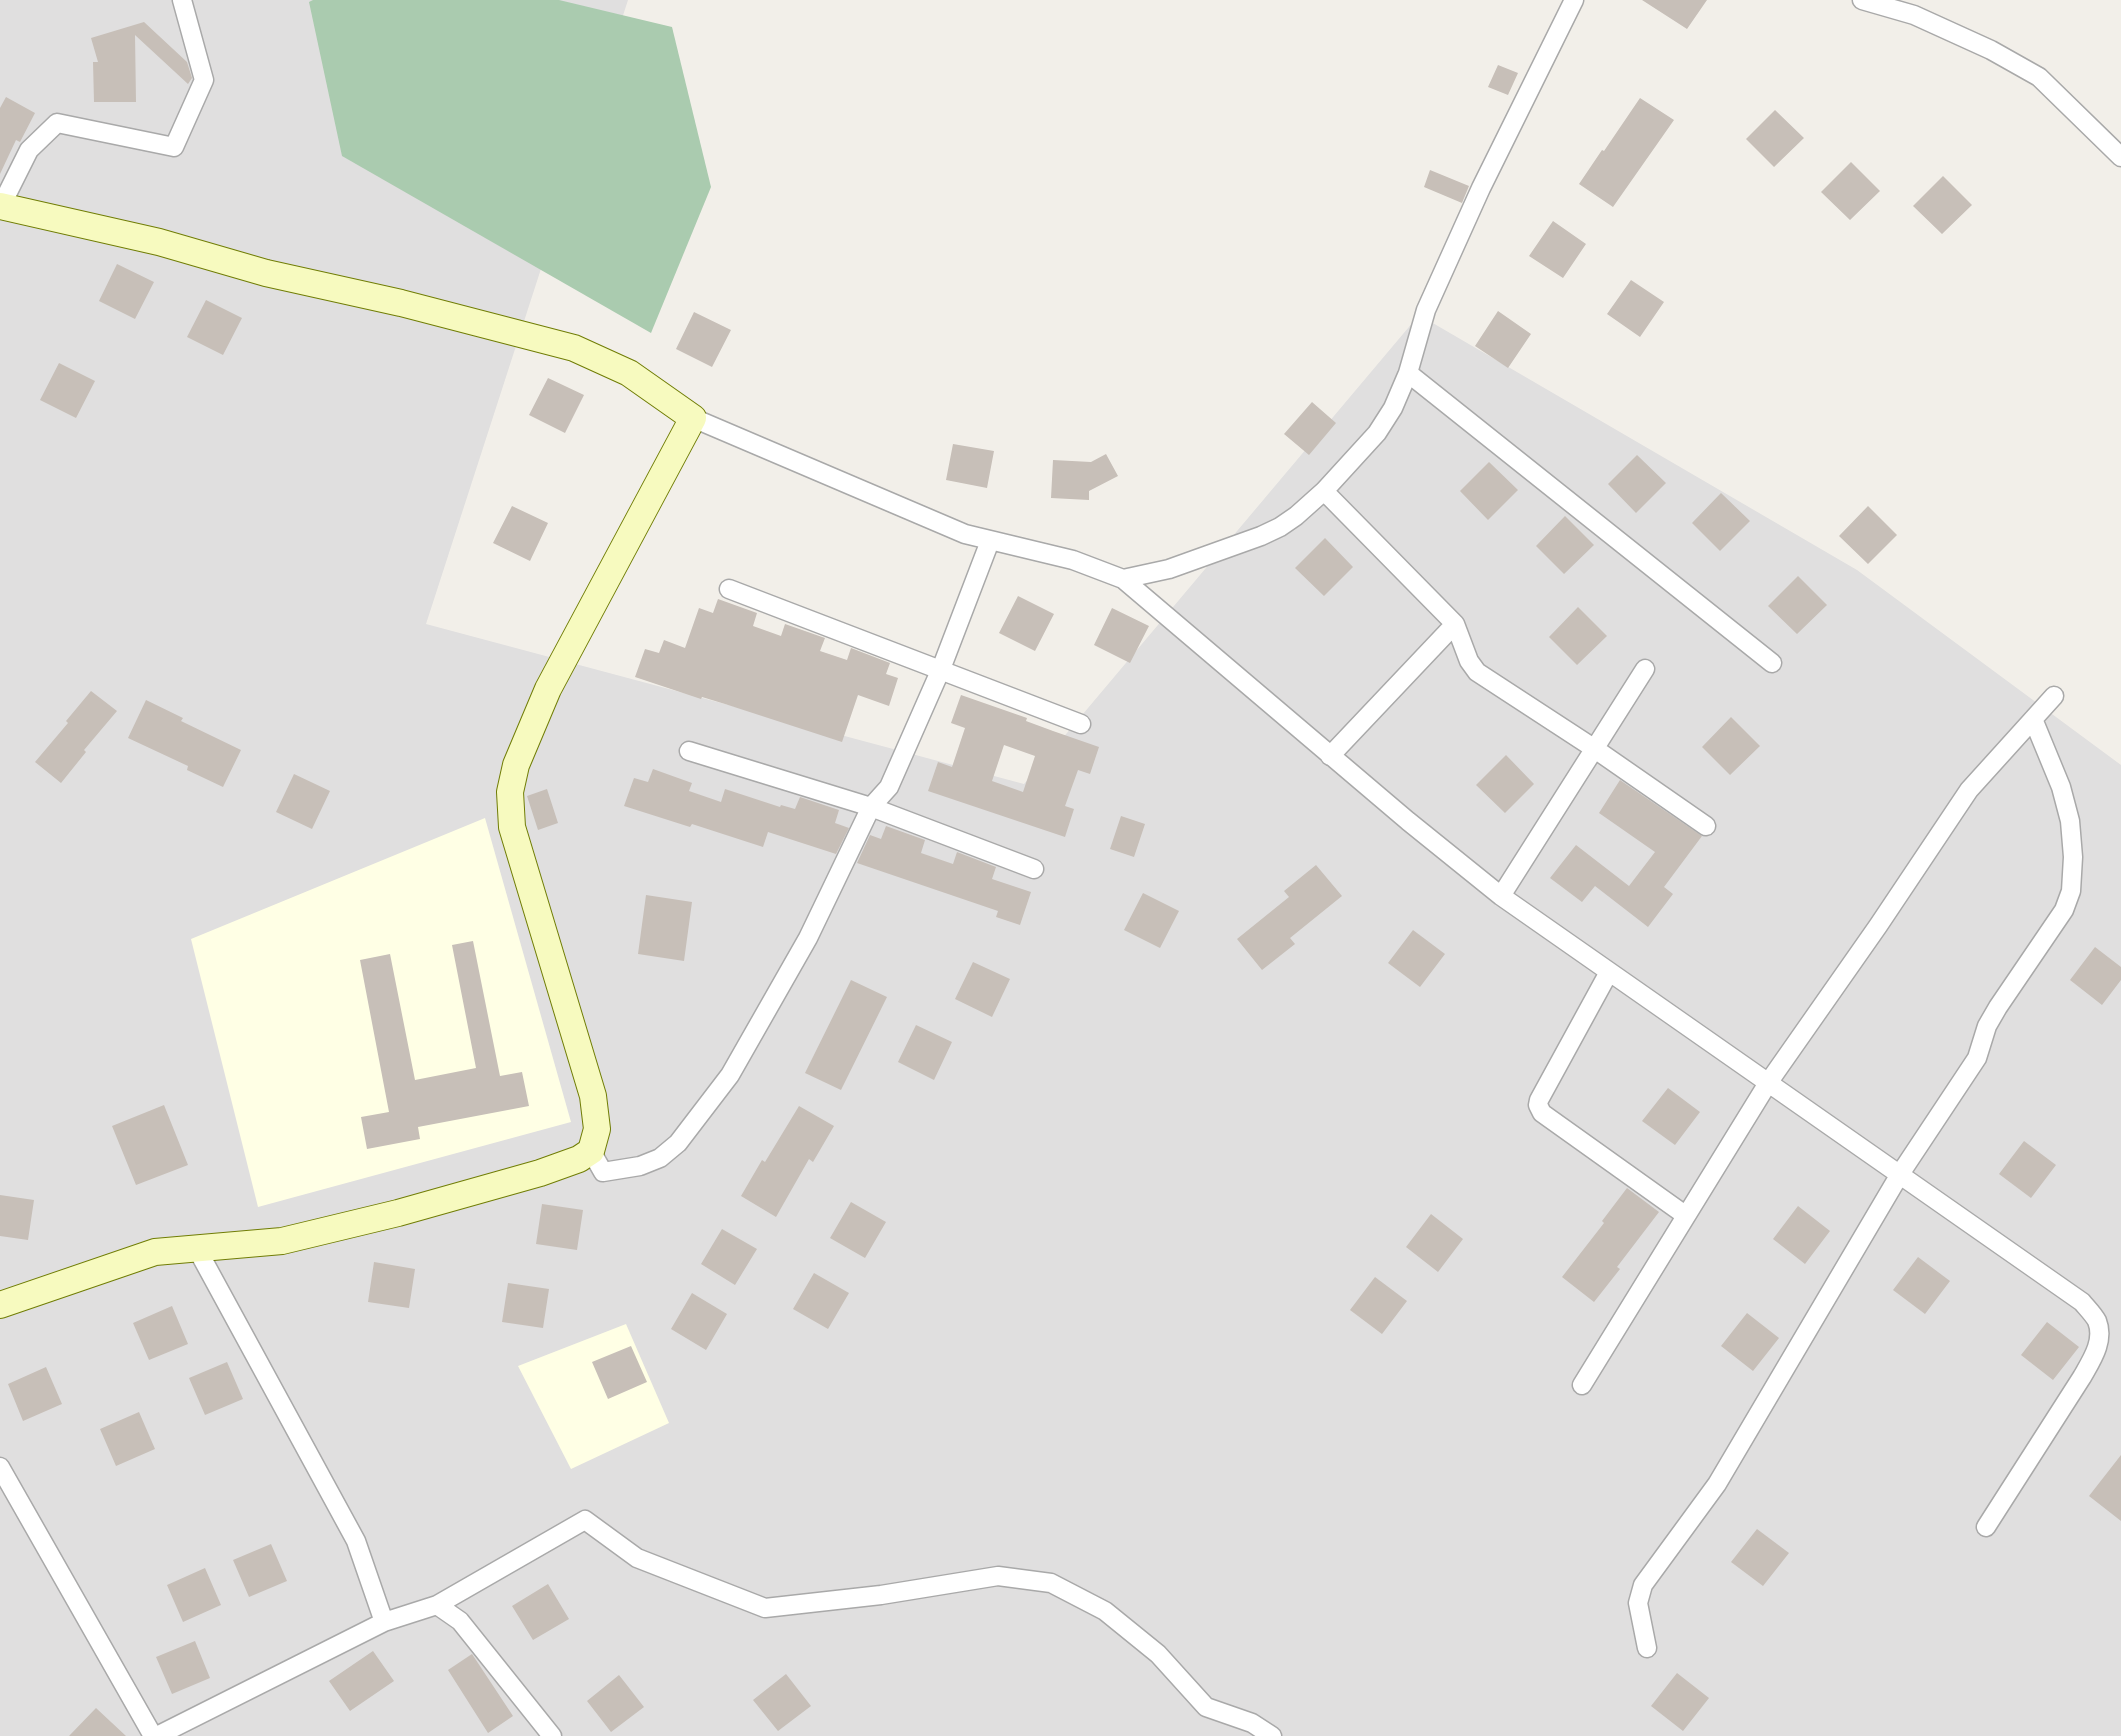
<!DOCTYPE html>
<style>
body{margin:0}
canvas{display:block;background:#f2efe9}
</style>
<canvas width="2121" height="1736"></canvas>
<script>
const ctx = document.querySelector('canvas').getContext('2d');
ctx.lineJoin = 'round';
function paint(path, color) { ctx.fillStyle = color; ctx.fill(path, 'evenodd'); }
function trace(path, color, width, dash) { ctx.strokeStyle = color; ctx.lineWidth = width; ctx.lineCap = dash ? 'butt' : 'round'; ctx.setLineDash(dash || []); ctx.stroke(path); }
paint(new Path2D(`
 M0,0H628L426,624L1024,784L1419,315L1857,570L2121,765V1736H0Z`), '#e0dfdf');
paint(new Path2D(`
 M485,818L571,1122L258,1207L191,939Z
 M626,1324L669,1423L571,1469L518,1366Z`), '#ffffe5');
paint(new Path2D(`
 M313,0H559L672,27L711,187L651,333L342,156L309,2Z`), '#aacbaf');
paint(new Path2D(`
 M1642,0H1707L1687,29Z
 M144,22L187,62L192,78L188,84L135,35L136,102H94L93,62H98L91,38Z
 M1498,65L1518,73L1508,95L1488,87Z
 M6,97L35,113L20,142L16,140L0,174V108Z
 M1640,98L1674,120L1613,207L1579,184L1602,150L1604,151Z
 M1775,110L1804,138L1774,167L1746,139Z
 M1851,162L1880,191L1850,220L1821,192Z
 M1430,170L1469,186L1462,203L1424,187Z
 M1943,176L1972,205L1942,234L1913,206Z
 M1553,221L1586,244L1563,278L1529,256Z
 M117,264L154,282L135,319L99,301Z
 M1631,280L1664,302L1640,337L1607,314Z
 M206,300L242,318L223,355L187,337Z
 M1498,311L1531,334L1508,368L1475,346Z
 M694,312L731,330L712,367L676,349Z
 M59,363L95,381L76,418L40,400Z
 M548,378L584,395L565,433L529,415Z
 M1312,402L1336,423L1309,455L1284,434Z
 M953,444L994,451L987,488L946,480Z
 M1106,454L1118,476L1089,491V500L1051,498L1053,460L1091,462Z
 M1637,455L1666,483L1636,513L1608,484Z
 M1489,462L1518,490L1488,520L1460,491Z
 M1721,493L1750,521L1720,551L1692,523Z
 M512,506L548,523L530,561L493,543Z
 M1868,506L1897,535L1868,564L1839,536Z
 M1565,516L1594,545L1564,574L1536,546Z
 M1325,538L1353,567L1324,596L1295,568Z
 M1798,576L1827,605L1797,634L1768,606Z
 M1018,596L1054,614L1035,651L999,633Z
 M718,599L757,613L753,626L781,636L785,624L825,638L820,651L847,660L851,648L890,663L886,674L898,678L889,706L858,695L842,742L725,704L702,697L701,699L635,677L645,649L659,653L664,640L685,648L699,608L713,613Z
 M1578,607L1607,636L1577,665L1549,637Z
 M1112,608L1149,626L1130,663L1094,645Z
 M91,691L117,711L84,750L86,752L61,783L35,762L68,723L66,721Z
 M961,695L1027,718L1026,721L1053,731L1099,747L1090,774L1078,770L1065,806L1074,809L1065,837L928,791L938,762L952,767L965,728L951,723ZM1004,745L1035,756L1023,792L992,781Z
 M146,700L183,718L181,721L241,750L223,787L187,770L188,766L128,738Z
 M1731,717L1760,746L1730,775L1702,747Z
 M1506,755L1534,784L1505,813L1476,785Z
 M653,769L692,783L689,791L721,802L725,789L780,807L781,805L795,809L800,797L839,810L835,823L849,828L836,854L768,832L763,847L692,824L690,827L624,806L634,778L648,782Z
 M294,774L330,791L312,829L276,812Z
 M1620,780L1702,836L1664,887L1673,894L1648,927L1595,886L1582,902L1550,878L1576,845L1629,886L1655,852L1599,813Z
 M547,789L558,823L538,830L527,796Z
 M1121,816L1145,824L1134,857L1110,849Z
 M886,826L925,840L921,853L953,864L957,852L996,867L992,879L1031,892L1020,925L996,917L998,911L857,863L870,835L881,839Z
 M1316,865L1342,896L1290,938L1295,944L1262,970L1237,939L1289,897L1284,891Z
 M1143,893L1179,911L1160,948L1124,930Z
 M646,895L692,902L684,961L638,954Z
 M1413,930L1445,954L1420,987L1388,963Z
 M473,941L500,1076L522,1072L529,1106L418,1127L420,1139L367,1149L361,1117L389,1112L360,960L390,954L415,1080L476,1068L452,945Z
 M2095,947L2121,967V980L2102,1005L2070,980Z
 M973,962L1010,979L992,1017L955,999Z
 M851,980L887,997L841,1090L805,1073Z
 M916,1025L952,1042L934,1080L898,1062Z
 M1668,1088L1700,1112L1675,1145L1642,1121Z
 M164,1105L188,1165L136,1185L112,1126Z
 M799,1106L834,1126L813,1162L809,1159L776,1217L741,1196L762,1160L765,1162Z
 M2024,1141L2056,1165L2031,1198L1999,1174Z
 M1627,1188L1659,1212L1617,1267L1620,1269L1594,1302L1562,1277L1604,1223L1602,1221Z
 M0,1195L34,1200L28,1240L0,1236Z
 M851,1202L886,1222L865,1258L830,1238Z
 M542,1204L583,1210L577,1250L536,1244Z
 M1798,1206L1830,1231L1805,1264L1773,1239Z
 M1431,1214L1463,1239L1438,1272L1406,1247Z
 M722,1229L757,1249L735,1285L701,1264Z
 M1918,1257L1950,1281L1925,1314L1893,1290Z
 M374,1262L415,1269L409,1308L368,1302Z
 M814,1273L849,1293L828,1329L793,1309Z
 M1375,1277L1407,1301L1382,1334L1350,1310Z
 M508,1283L549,1289L543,1328L502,1322Z
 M692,1293L727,1314L706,1350L671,1329Z
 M172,1306L188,1344L149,1360L133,1323Z
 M1747,1313L1779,1338L1753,1371L1721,1346Z
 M2047,1322L2079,1347L2053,1380L2021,1355Z
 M631,1346L647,1382L608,1399L592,1362Z
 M227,1362L243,1399L205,1415L189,1378Z
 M46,1367L62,1404L23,1421L8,1384Z
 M139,1412L155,1449L116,1466L100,1429Z
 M2121,1455V1521L2089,1496Z
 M1757,1529L1789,1553L1763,1586L1731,1562Z
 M271,1544L287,1581L249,1597L233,1560Z
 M205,1568L221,1605L183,1622L167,1585Z
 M548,1584L569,1619L533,1640L512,1606Z
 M195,1641L210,1678L172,1694L156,1657Z
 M373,1651L394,1681L350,1711L329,1681Z
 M472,1654L513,1716L488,1733L448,1670Z
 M1677,1673L1709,1698L1683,1731L1651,1706Z
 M786,1674L811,1706L778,1731L753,1700Z
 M619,1675L644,1707L611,1732L587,1701Z
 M96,1708L126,1736H69Z`), '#c7bfb8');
const street = new Path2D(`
 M1862,0L1914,15L1991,50L2039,77L2121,157
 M1,206L29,150L57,123L174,147L204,80L182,0
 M1408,373L1772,663
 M693,418L965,534L1073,560L1123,579L1169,569L1261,536L1280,527L1296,516L1324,491L1377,433L1393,408L1408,373L1426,310L1481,188L1574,0
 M1324,491L1455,624L1469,661L1477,672L1595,749L1706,826
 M1123,579L1408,821L1501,896L2082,1302C2087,1308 2094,1315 2097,1321C2105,1341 2091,1361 2082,1377L1986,1527
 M729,589L1081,724
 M689,751L871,807L1034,869
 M1330,756L1455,624
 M1501,896L1645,669
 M1609,972L1539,1100L1538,1105L1542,1113L1685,1215
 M591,1151L603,1172L640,1166L660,1158L678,1143L730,1075L808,938L871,807L889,787L941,669L990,541
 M197,1249L356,1541L384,1622
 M1582,1385L1768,1083L1878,926L1969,790L2054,696
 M0,1467L153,1736
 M437,1605L585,1520L637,1558L765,1608L881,1595L998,1576L1051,1583L1105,1611L1158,1654L1206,1707L1252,1723L1272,1736
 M1647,1648L1638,1603L1643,1585L1717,1484L1900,1174L1977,1058L1987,1026L1998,1007L2064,910L2071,891L2073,857L2070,821L2061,787L2033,719
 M157,1736L384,1622L437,1605L460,1621L552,1736`);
const secondary = new Path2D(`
 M0,206L159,242L266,273L401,303L574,348L629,373L693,418L548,689L516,765L510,792L512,827L593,1096L597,1129L591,1151L579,1159L540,1173L398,1213L282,1241L155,1252L0,1305`);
trace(street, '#a9a9a9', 21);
trace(secondary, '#707d05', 28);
trace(street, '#fff', 18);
trace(secondary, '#f7fabf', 26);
</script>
